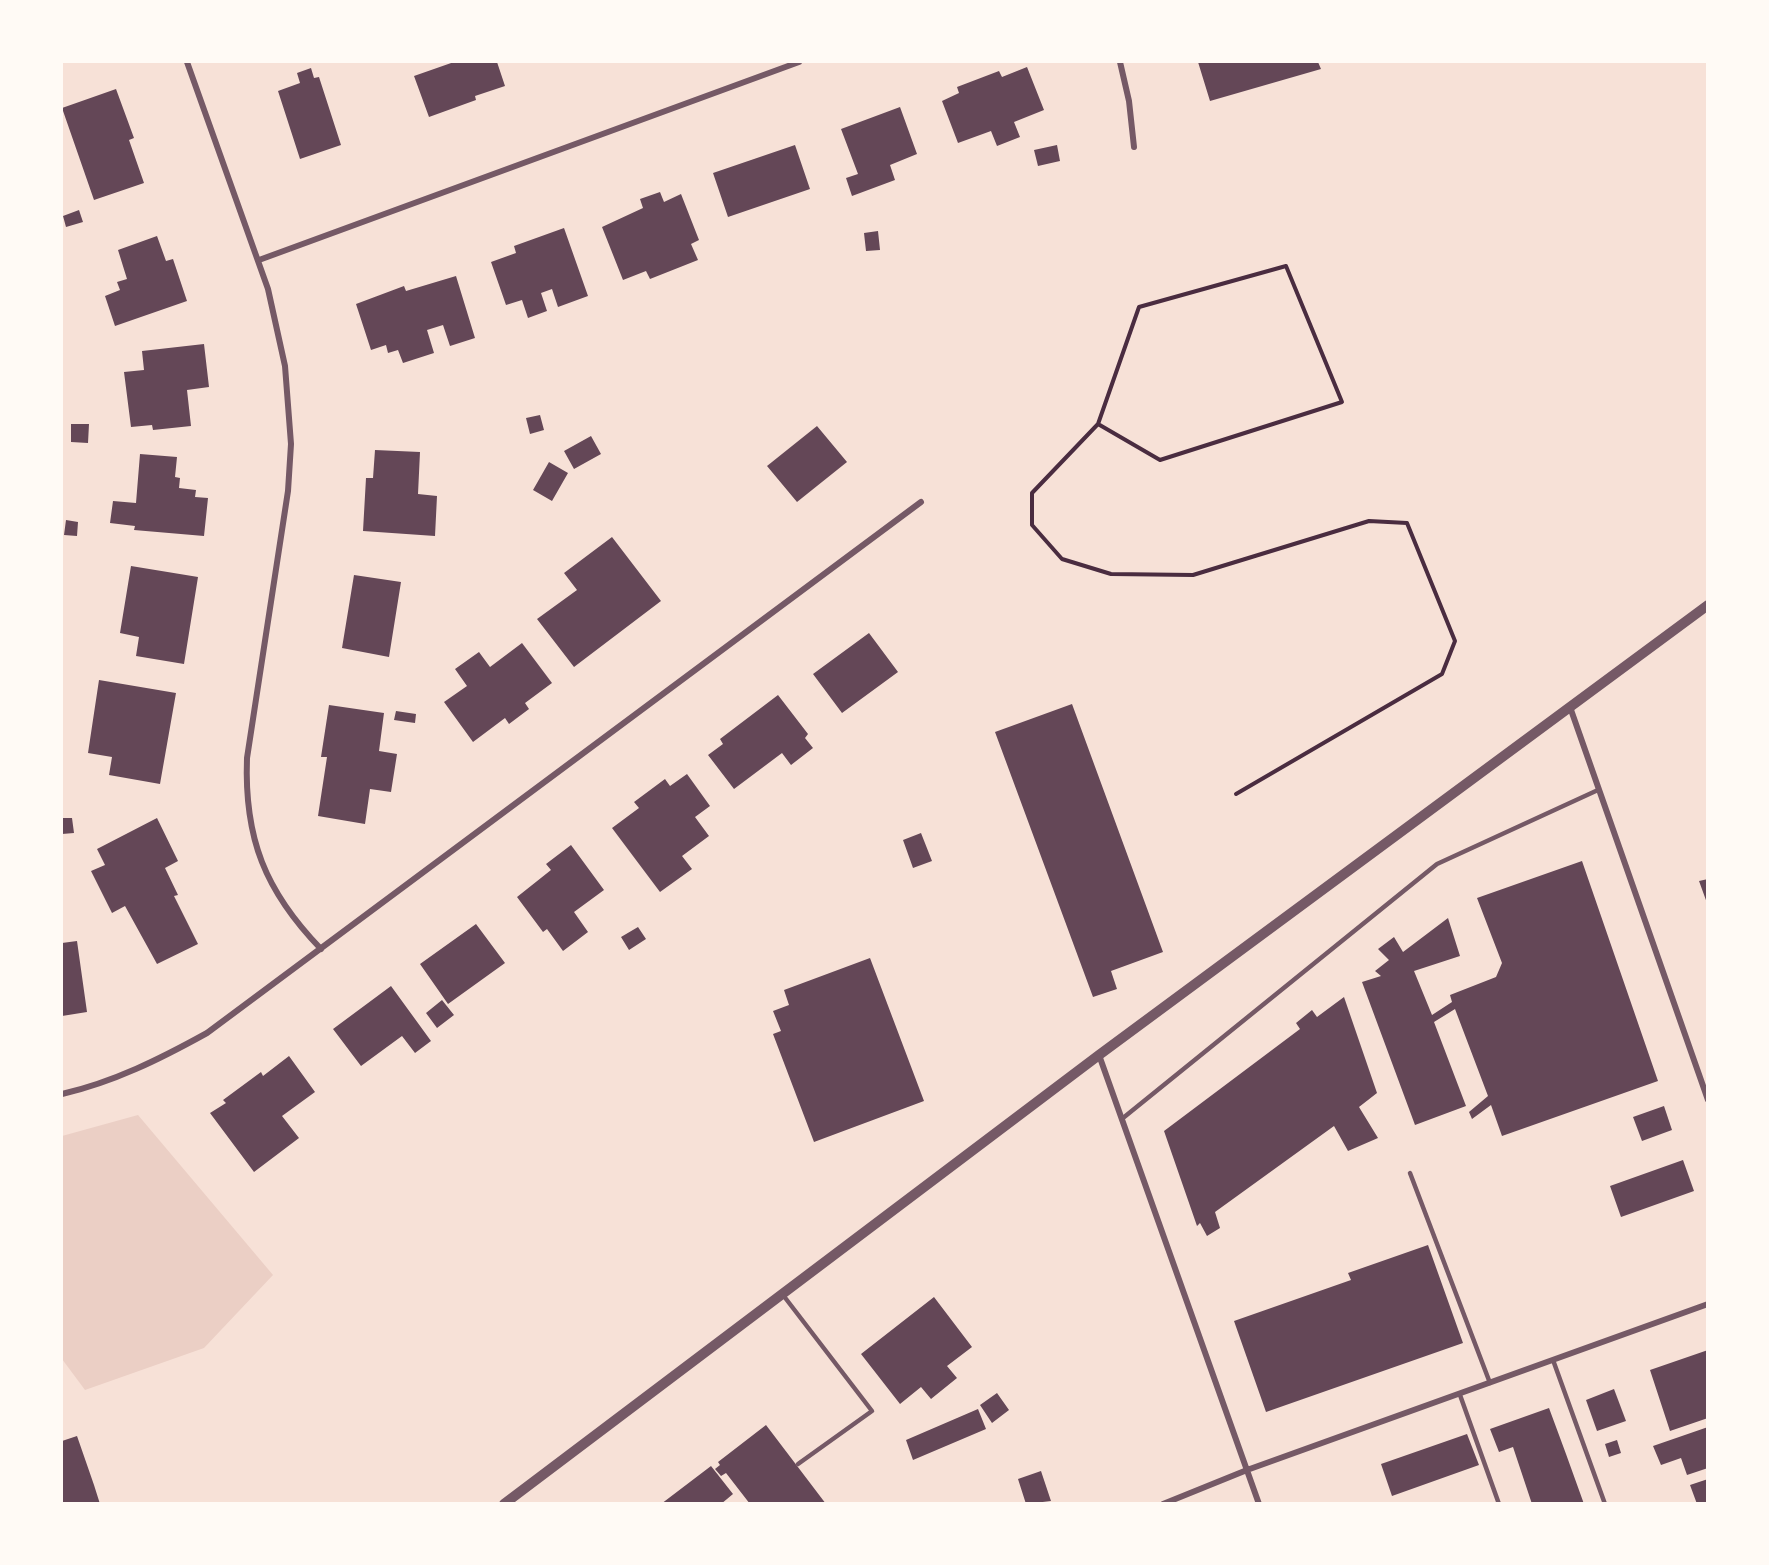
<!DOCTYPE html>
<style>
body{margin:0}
#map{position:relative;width:1769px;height:1565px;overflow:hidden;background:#f7e1d7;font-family:Karla,sans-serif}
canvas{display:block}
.frame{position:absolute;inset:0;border:63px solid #fffaf5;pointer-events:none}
</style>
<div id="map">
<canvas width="1769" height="1565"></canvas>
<div class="frame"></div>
</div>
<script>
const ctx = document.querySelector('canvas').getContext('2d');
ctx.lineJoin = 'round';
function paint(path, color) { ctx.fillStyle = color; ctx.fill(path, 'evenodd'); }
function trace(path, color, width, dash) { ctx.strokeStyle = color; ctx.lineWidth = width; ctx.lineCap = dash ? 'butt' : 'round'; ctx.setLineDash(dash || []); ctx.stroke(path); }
paint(new Path2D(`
 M138,1115L273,1275L204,1348L85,1390L62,1359V1136Z`), '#ebcfc5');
paint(new Path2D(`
 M454,62H497L505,86L475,96L476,100L429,117L414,76Z
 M1198,62H1318L1321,69L1210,101Z
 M1027,67L1044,110L1014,122L1020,137L997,146L991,131L958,143L942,101L959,93L957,87L999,71L1002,77Z
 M311,68L314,78L319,77L341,145L300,159L278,91L300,83L297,73Z
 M116,89L134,138L129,140L144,183L94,200L62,108Z
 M900,107L917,154L890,165L895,180L852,196L846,178L858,174L841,129Z
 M795,145L810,189L728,217L713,173Z
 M1057,145L1060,161L1038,166L1034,150Z
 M660,192L664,202L681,194L699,240L691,244L698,260L650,279L646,271L623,280L602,227L643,208L640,199Z
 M79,210L83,222L66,227L63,216Z
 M564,228L588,296L558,307L552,289L541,293L547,311L528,318L522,300L506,305L491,262L516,253L514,246Z
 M878,231L880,250L866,251L864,233Z
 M157,236L166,261L173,259L187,301L115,326L105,296L120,290L117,282L127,279L118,250Z
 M456,276L475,338L450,346L443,325L427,330L434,353L403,363L398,350L388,353L386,345L371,350L356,304L404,286L406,291Z
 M204,344L209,387L187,390L191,426L153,430L152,425L131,427L124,372L144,370L142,351Z
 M540,415L544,430L530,434L526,418Z
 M71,424H89L88,443L71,442Z
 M817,426L847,462L797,502L767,466Z
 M591,436L601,454L574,469L564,451Z
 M375,450L420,452L418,494L437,496L435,536L363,531L366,478H373Z
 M140,454L177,457L175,477L180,478L179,488L196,490L195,497L208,498L204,536L134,530L135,526L110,523L113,501L136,503Z
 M549,462L568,473L552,501L533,490Z
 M66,520L78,522L77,536L64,535Z
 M612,537L661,601L574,667L537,619L577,590L564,573Z
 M131,566L198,577L184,664L136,656L139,637L120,633Z
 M354,575L401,582L389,657L342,648Z
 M869,633L898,672L842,713L813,674Z
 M522,643L552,683L525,703L529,709L509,724L505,718L473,742L444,702L467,686L455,669L479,652L490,667Z
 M99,680L176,693L160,784L109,775L112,757L88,753Z
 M778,695L808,734L805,738L813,748L791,765L782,753L734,789L708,755L723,744L720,739Z
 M1072,704L1163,952L1111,971L1117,989L1093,997L995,732Z
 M329,705L384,713L379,751L397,754L391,792L370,789L365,824L318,816L327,757H321Z
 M396,711L416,714L415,723L394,720Z
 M687,774L710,806L695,817L709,836L682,856L692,869L660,892L612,828L639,808L634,802L665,779L670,786Z
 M62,818H72L74,833L62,834Z
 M157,818L178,861L165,868L178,895L174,896L198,944L157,964L125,906L112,913L91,871L105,865L97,849Z
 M921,833L932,861L913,868L903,840Z
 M571,845L604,890L574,912L588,932L563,951L547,929L543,932L517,897L551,870L546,864Z
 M1582,861L1658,1081L1502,1136L1491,1105L1472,1119L1469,1112L1488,1096L1455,1009L1434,1022L1466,1106L1415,1125L1362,982L1381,976L1375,971L1389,960L1378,949L1394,937L1403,952L1448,918L1460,956L1414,971L1432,1015L1452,1002L1450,995L1496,977L1502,963L1477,898Z
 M1708,879V903H1707L1699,881Z
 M476,924L505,963L448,1004L420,964Z
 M638,927L646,939L629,950L621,937Z
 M77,941L87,1012L62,1016V943Z
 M870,958L924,1101L814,1142L773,1034L781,1031L773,1011L789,1005L784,990Z
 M391,986L431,1041L415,1053L402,1036L361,1066L333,1029Z
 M1344,997L1377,1093L1359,1107L1378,1138L1348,1151L1334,1126L1215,1212L1220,1228L1207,1236L1200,1223L1197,1226L1164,1131L1300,1029L1296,1023L1312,1010L1317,1017Z
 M442,1000L454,1015L437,1028L426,1013Z
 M289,1056L315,1092L282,1116L299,1138L254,1172L210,1113L226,1103L223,1100L261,1072L263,1076Z
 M1664,1106L1672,1130L1642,1141L1633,1117Z
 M1683,1160L1694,1191L1621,1217L1610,1186Z
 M1428,1245L1463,1343L1266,1412L1234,1321L1351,1280L1348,1273Z
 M934,1297L972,1347L947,1366L957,1378L931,1399L921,1387L900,1404L861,1354Z
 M1708,1350V1418L1670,1431L1650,1370Z
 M1614,1389L1626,1421L1597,1431L1586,1400Z
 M997,1393L1009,1410L992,1423L980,1405Z
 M1549,1408L1566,1454L1584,1504H1532L1513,1447L1499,1452L1490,1429Z
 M978,1409L986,1429L913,1460L906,1440Z
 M766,1425L826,1504H750L726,1473L721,1476L715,1469L720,1465L718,1462Z
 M1708,1427V1468L1687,1475L1681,1458L1661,1465L1653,1446Z
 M1467,1434L1479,1465L1392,1496L1381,1464Z
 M77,1436L94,1485L100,1504H62V1441Z
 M1617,1440L1621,1453L1609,1457L1605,1444Z
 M711,1466L733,1494L721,1504H661Z
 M1041,1471L1051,1501L1026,1504L1018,1479Z
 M1708,1479V1504H1697L1690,1485Z`), '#644757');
trace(new Path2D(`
 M1098,424L1139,307L1286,266L1342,402L1160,460L1098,424L1032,493V525L1062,559L1111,574L1193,575L1369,521L1407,523L1455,641L1442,674L1236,794`), '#4a2c40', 4);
trace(new Path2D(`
 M1123,1118L1437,864L1598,790
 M1410,1173L1490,1383
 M783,1295L872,1411L798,1464
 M1553,1360L1605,1504
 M1460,1395L1499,1504`), '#755966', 4.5);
trace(new Path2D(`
 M187,62L268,289L285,366L291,444L288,491L247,758C244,838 265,891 321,949
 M1120,62L1129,101L1134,147
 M259,260L799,62
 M1570,707L1708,1100
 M1099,1055L1259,1504
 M62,1094C114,1082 160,1059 207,1033L921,502
 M1163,1504L1247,1470L1708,1304`), '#755966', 6);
trace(new Path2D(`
 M504,1504L1099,1055L1708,605`), '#755966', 10);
</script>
